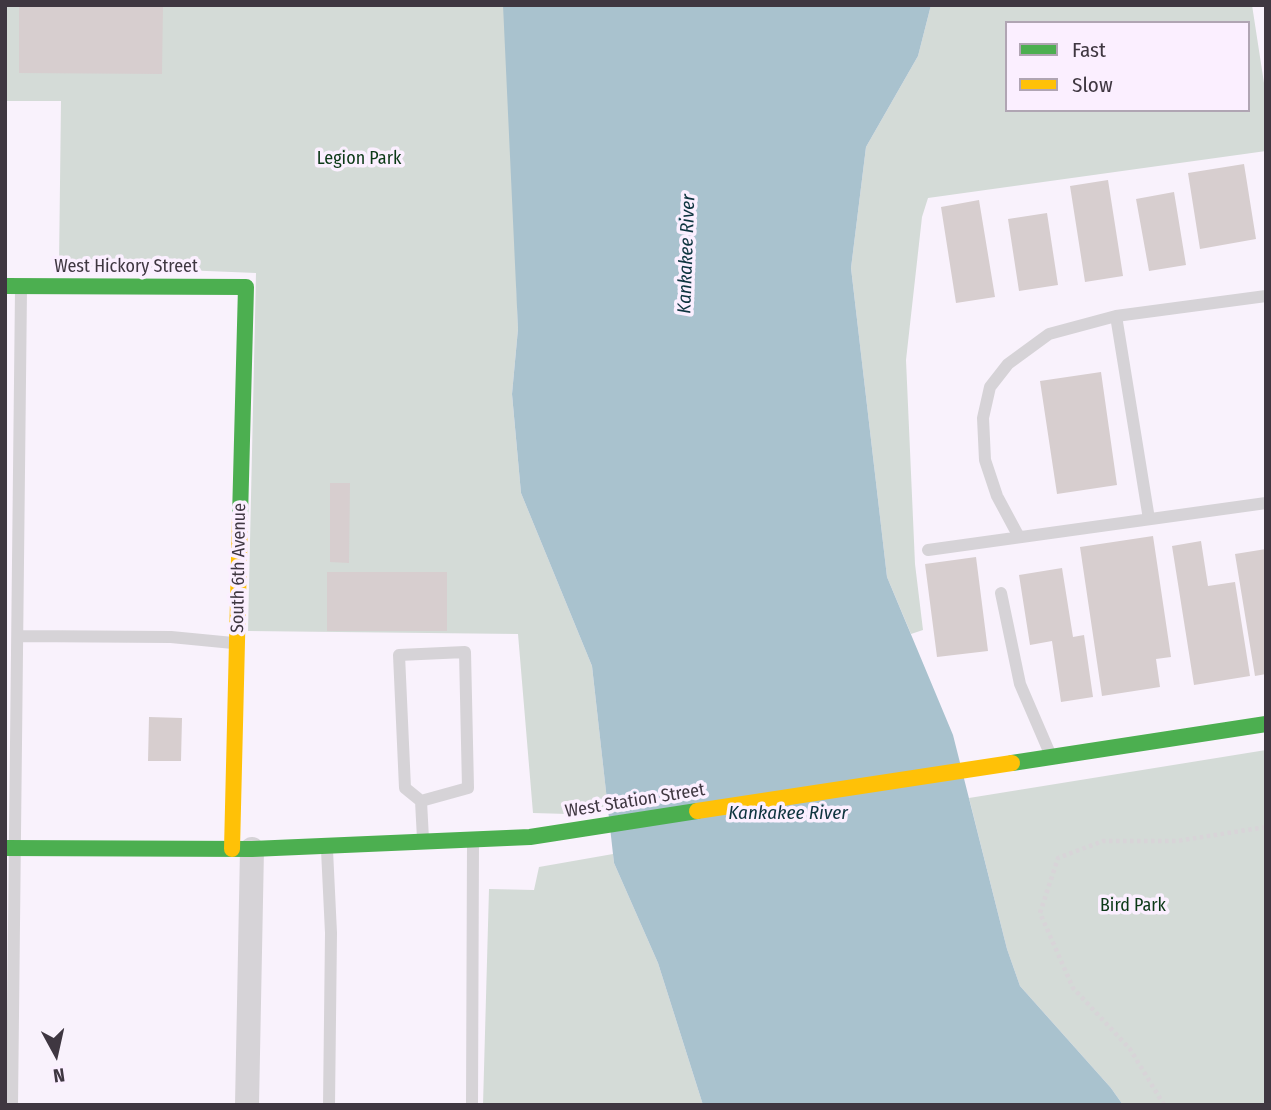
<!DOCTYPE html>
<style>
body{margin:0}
#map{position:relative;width:1271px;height:1110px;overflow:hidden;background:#f9f2fc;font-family:"Fira Sans Condensed",sans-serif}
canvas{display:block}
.frame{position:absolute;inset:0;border:7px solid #3f3741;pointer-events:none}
.legend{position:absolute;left:1005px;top:21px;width:245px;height:91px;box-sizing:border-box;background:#fbefff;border:2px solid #b0a5b3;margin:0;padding:9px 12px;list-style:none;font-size:21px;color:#3f3741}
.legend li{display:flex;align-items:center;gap:14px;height:35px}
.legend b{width:35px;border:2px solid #b0a5b3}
.north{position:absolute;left:21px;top:1019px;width:70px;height:70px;-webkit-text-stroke:5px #fbefff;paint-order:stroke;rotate:172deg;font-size:19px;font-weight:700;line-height:28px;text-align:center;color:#3f3741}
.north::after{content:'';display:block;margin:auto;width:24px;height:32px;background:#3f3741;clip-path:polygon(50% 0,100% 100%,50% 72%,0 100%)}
</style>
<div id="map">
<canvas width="1271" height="1110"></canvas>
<div class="frame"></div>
<ul class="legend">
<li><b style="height:9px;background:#4caf50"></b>Fast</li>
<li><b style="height:9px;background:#ffc107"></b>Slow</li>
</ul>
<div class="north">N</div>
</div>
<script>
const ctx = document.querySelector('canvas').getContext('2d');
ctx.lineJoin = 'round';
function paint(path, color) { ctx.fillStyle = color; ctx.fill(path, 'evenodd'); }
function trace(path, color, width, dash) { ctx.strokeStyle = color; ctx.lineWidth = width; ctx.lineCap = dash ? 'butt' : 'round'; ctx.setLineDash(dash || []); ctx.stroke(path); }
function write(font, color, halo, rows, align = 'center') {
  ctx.font = font + ' "Fira Sans Condensed",sans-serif'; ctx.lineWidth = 7; ctx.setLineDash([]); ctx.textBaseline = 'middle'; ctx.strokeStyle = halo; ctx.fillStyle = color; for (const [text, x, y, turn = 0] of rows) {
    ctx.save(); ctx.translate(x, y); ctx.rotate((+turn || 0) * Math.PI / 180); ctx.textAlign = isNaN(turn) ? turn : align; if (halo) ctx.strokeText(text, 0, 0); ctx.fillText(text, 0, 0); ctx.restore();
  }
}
paint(new Path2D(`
 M5,5H507L518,329L512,394L521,493L592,666L608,809L568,814L533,813L518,634L248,631L256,273L59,265L61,101H5Z
 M931,5H1252L1266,96V151L928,198L922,217L906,360L915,564L923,630L911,634L887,577L851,268L866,147L918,56ZM1007,23H1248V110H1007Z
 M1266,750V1105H1123L1111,1088L1020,986L1007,949L969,798Z
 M613,854L614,863L658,963L703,1105H483L489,889L534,890L539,867Z`), '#d4dbd7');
paint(new Path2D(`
 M503,5H931L918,56L866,147L851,268L887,577L953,735L1007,949L1020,986L1111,1088L1123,1105H703L658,963L614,863L592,666L521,493L512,394L518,329Z`), '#a9c2ce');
paint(new Path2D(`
 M19,5H163L162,74L19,73Z
 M1244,164L1256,239L1200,249L1188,173Z
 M1108,180L1123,276L1085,282L1070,186Z
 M1174,192L1186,265L1149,271L1136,199Z
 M979,200L995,297L956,303L941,207Z
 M1047,213L1058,285L1019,291L1008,219Z
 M1101,372L1117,485L1057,494L1040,381Z
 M330,483H350L349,563L330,562Z
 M1153,536L1171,657L1156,659L1160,687L1102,696L1080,547Z
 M1201,541L1208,586L1235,582L1250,676L1194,685L1172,546Z
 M1266,549V674L1255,676L1235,554Z
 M976,557L988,651L937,657L925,564Z
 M1062,568L1073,637L1084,635L1093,697L1061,702L1052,641L1030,645L1019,575Z
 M327,572H447V631H327Z
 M149,717L182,718L181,761H148Z`), '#d7cecf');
trace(new Path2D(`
 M1164,1105L1130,1049L1073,988L1040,913L1058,858L1103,841H1177L1266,827`), '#d8d4d8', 4.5, [3.5, 3.5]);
trace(new Path2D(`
 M1116,316L1149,519
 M1019,537L997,496L985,460L983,418L990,387L1008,364L1049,334L1116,316L1266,296
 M928,550L1266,503
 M1001,593L1020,684L1051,756
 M18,636L171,637L233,643
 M465,652L468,788L421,801L405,788L399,655Z
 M421,801L423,839
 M327,850L331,933L329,1105
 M12,1105L21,290
 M472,1105L473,843`), '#d6d3d7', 12);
trace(new Path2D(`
 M247,1105L252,849`), '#d6d3d7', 24);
trace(new Path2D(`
 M5,286L246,287L240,517
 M1012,763L1266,724
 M5,848L252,849L530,837L697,811`), '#4caf50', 16);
trace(new Path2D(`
 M697,811L1012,763
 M232,849L240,517`), '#ffc107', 16);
write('18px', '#0c3917', '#fbefff', [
 ["Legion Park",359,159],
 ["Bird Park",1133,906]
]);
write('18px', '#3f3741', '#fbefff', [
 ["West Hickory Street",126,267],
 ["South 6th Avenue",239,568,-89],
 ["West Station Street",635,801,-9]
]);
write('italic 19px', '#0e343f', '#fbefff', [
 ["Kankakee River",687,254,-88],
 ["Kankakee River",788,814]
]);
</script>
